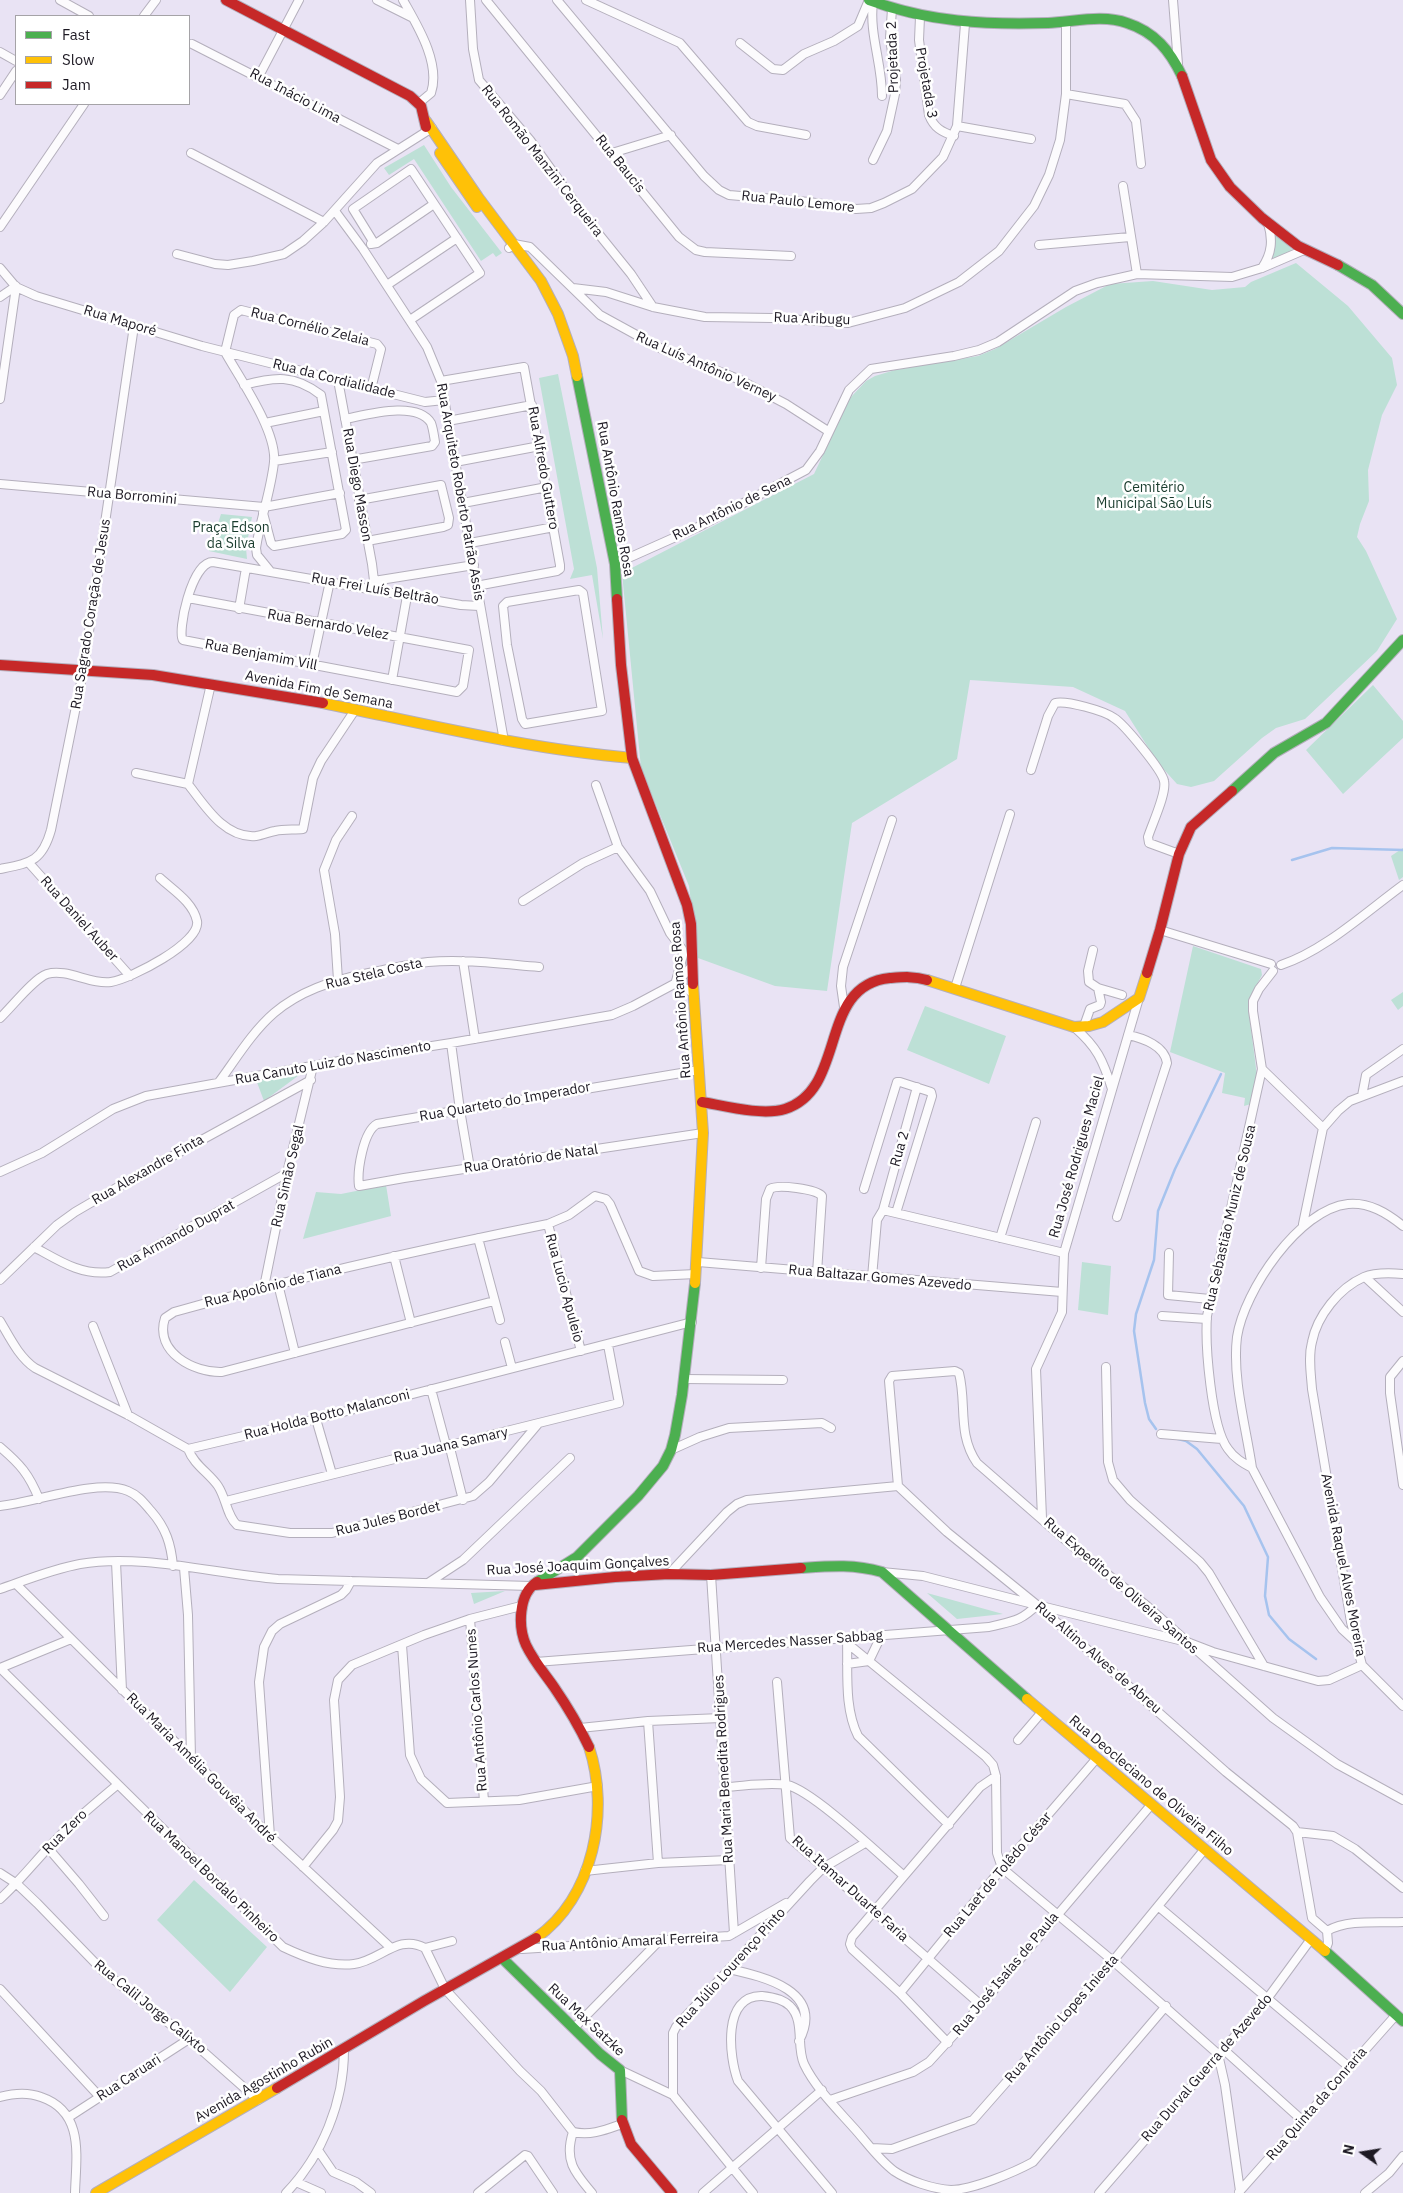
<!DOCTYPE html>
<meta charset="utf-8">
<style>
body{margin:0}
#map{position:relative;width:1403px;height:2193px;overflow:hidden;background:#e9e3f4;font-family:"IBM Plex Sans",sans-serif}
canvas{display:block}
.legend{position:absolute;left:15px;top:15px;width:175px;height:90px;box-sizing:border-box;background:#fff;border:1px solid #a5a3a7;margin:0;padding:6px 9px;list-style:none;font-size:15px;color:#1d1923}
.legend li{display:flex;align-items:center;gap:10px;height:25px}
.legend b{width:25px;border:1px solid #a5a3a7}
.north{position:absolute;left:1338px;top:2128px;width:50px;height:50px;-webkit-text-stroke:4px #fff;paint-order:stroke;rotate:283deg;font-size:14px;font-weight:700;line-height:20px;text-align:center;color:#1d1923}
.north::after{content:'';display:block;margin:auto;width:18px;height:22px;background:#1d1923;clip-path:polygon(50% 0,100% 100%,50% 72%,0 100%)}
</style>
<div id="map">
<canvas width="1403" height="2193"></canvas>
<ul class="legend">
<li><b style="height:6px;background:#4caf50"></b>Fast</li>
<li><b style="height:6px;background:#ffc107"></b>Slow</li>
<li><b style="height:6px;background:#c62828"></b>Jam</li>
</ul>
<div class="north">N</div>
</div>
<script>
const ctx = document.querySelector('canvas').getContext('2d');
ctx.lineJoin = 'round';
function paint(path, color) { ctx.fillStyle = color; ctx.fill(path, 'evenodd'); }
function trace(path, color, width, dash) { ctx.strokeStyle = color; ctx.lineWidth = width; ctx.lineCap = dash ? 'butt' : 'round'; ctx.setLineDash(dash || []); ctx.stroke(path); }
function write(font, color, halo, rows, align = 'center') {
  ctx.font = font + ' "IBM Plex Sans",sans-serif'; ctx.lineWidth = 5; ctx.setLineDash([]); ctx.textBaseline = 'middle'; ctx.strokeStyle = halo; ctx.fillStyle = color; for (const [text, x, y, turn = 0] of rows) {
    ctx.save(); ctx.translate(x, y); ctx.rotate((+turn || 0) * Math.PI / 180); ctx.textAlign = isNaN(turn) ? turn : align; if (halo) ctx.strokeText(text, 0, 0); ctx.fillText(text, 0, 0); ctx.restore();
  }
}
paint(new Path2D(`
 M424,145L451,187L502,253L496,257L493,253L481,261L414,159L389,175L384,168Z
 M1274,230L1295,253L1272,259Z
 M1296,263L1348,306L1392,358L1397,385L1382,415L1368,470L1369,501L1360,524L1357,537L1366,551L1397,619L1377,651L1305,719L1276,728L1262,738L1214,781L1191,787L1177,784L1158,763L1125,711L1073,687L970,680L957,759L852,823L827,991L775,986L698,958L689,886L641,768L622,573L814,474L850,398L866,381L875,376L895,370L978,356L995,349L1066,307L1110,284L1153,281L1212,290L1245,287L1251,282Z
 M558,374L597,568L603,639L592,575L570,579L574,569L539,378Z
 M221,514L252,517L246,548L247,559L209,551Z
 M1373,685L1403,721V738L1343,794L1306,750Z
 M1403,848V877L1399,880L1391,856Z
 M1193,946L1261,969L1262,975L1255,988L1249,1013L1257,1076L1251,1104L1244,1106L1245,1098L1222,1093L1225,1073L1170,1052Z
 M1403,992V1006L1398,1010L1391,1000Z
 M925,1006L1006,1036L989,1084L907,1050Z
 M306,1070L264,1101L255,1077Z
 M386,1185L391,1216L303,1239L316,1192L341,1194Z
 M1082,1262L1111,1266L1108,1315L1078,1310Z
 M505,1591L474,1604L471,1593Z
 M927,1593L1003,1614L957,1619Z
 M194,1880L267,1947L230,1992L157,1920Z`), '#bde0d6');
trace(new Path2D(`
 M1292,860L1332,848L1403,850
 M1156,1429L1149,1419L1145,1403L1134,1331L1136,1314L1154,1260L1158,1211L1175,1169L1221,1074
 M1178,1439L1186,1441L1197,1449L1244,1506L1268,1557L1265,1596L1269,1615L1289,1639L1316,1659`), '#a6c3ee', 2.5);
const street = new Path2D(`
 M60,0L89,16
 M377,0L413,18
 M403,0C417,25 441,63 431,93L419,103
 M470,0L473,49L479,80L530,140L589,222L631,274L653,307
 M486,0L679,237L696,250L705,252L791,256
 M557,0L704,176L719,190L729,195L809,202L856,209L871,208L884,203L912,189L943,157L957,126L965,24
 M586,0L680,43L748,122L757,126L806,135
 M1173,0L1178,64
 M873,2C869,34 882,63 882,96
 M144,16L156,0
 M920,17L919,40L929,115C934,128 942,132 954,136
 M740,43L773,69L783,70L804,54L834,41L858,26L869,0
 M192,44L398,149
 M0,52L16,61
 M259,76L299,0
 M1066,94L1125,104L1136,121L1141,164
 M0,95L16,71
 M957,126L1031,139
 M191,153L324,222
 M612,153L671,135
 M873,160L887,131L895,94L896,80L890,38L892,9
 M1123,186L1137,274
 M335,211L363,249L427,347L441,381L504,741
 M0,227L84,104
 M374,243L353,209L411,169L480,273L410,320
 M371,244L377,243L434,204
 M1039,245L1130,237
 M509,248L514,244L530,247L600,315L662,349L738,379L786,404L828,431
 M177,254L215,264L228,265L253,261L284,254L303,241L324,222L377,163L432,128
 M0,268L16,287
 M1262,268C1272,253 1273,240 1268,223
 M387,285L457,238
 M16,287L36,296L202,346L425,402L444,400
 M573,288L606,292L653,307L705,317L772,318L848,323L905,308L959,282L999,251L1034,206L1049,175L1060,140L1066,94V22
 M0,297L16,286
 M225,352C240,379 277,431 274,462C271,491 260,520 256,548L257,555L270,571
 M225,352L234,315L241,310L377,344L381,349L371,389
 M338,380L372,564L375,589
 M441,381L524,367L560,565V569L557,571L476,586
 M244,385C274,377 294,374 321,395L346,530L342,534L274,546L271,543L263,513
 M0,399L16,287
 M345,419C366,415 417,400 431,423C433,428 434,436 435,442L432,446L352,460
 M448,421L532,405
 M265,423L324,411
 M274,461L332,452
 M455,462L540,446
 M0,484L264,507L340,493
 M359,500L441,485L449,518L448,525L443,527L367,541
 M463,503L547,487
 M470,543L554,527
 M615,564L698,527L806,470L820,451L849,390L871,369L954,356L979,350L998,342L1075,291L1097,283L1137,274L1232,277L1262,268L1304,250
 M374,581L474,565
 M579,590L583,593L602,711L525,724L522,719L507,645L503,606L507,602Z
 M188,598L469,650L463,686L457,692L183,640C177,633 191,562 213,562L461,605L479,606
 M239,609L246,568
 M312,665L330,581
 M392,680L407,596
 M1031,770L1048,716L1055,703C1066,700 1105,711 1114,718C1124,724 1162,770 1164,781C1167,793 1152,824 1148,837L1149,843L1179,854
 M136,773L188,784
 M188,784C205,806 225,839 256,836C263,835 269,832 275,831C284,829 294,830 303,829L313,778L321,761L355,710
 M188,784L211,684
 M596,785L618,847L650,891L670,933L682,949L683,955L676,981
 M29,863L130,976
 M0,869C30,863 42,862 51,830L83,672L134,326
 M523,901L583,863L618,847
 M1160,930L1271,964
 M1093,950L1088,971L1089,982L1098,988L1122,995
 M463,961L475,1039
 M1281,965C1324,951 1366,912 1403,885
 M1273,971L1259,989L1253,1001V1011L1262,1069L1207,1316C1205,1344 1211,1427 1228,1449C1234,1458 1243,1463 1252,1468L1320,1597L1342,1629L1354,1640
 M338,980L335,934L324,870L336,840L352,816
 M676,983L693,993
 M955,988L1010,814
 M844,1007L841,986L843,967L892,820
 M0,1018C12,1007 33,979 47,974C67,968 91,985 111,982C130,979 201,943 197,921C193,902 173,890 160,878
 M1084,1026L1090,1009L1100,1005L1101,1002L1098,988
 M1074,1027C1097,1047 1103,1060 1112,1089
 M451,1043L460,1110L470,1168
 M1262,1069L1323,1128
 M699,1070L377,1124C363,1132 357,1171 359,1186L404,1178L703,1133
 M219,1082C236,1059 252,1032 274,1013C300,991 331,981 364,974C385,970 407,964 428,962C465,959 502,964 539,967
 M1362,1096L1366,1075L1403,1049
 M0,1172L42,1153L113,1109L146,1096L356,1058L451,1043L612,1015L633,1006L676,983L692,966
 M864,1189L897,1082H900L931,1092L932,1096L896,1213
 M883,1210L917,1087
 M1117,1217L1167,1063C1165,1046 1143,1038 1128,1035
 M548,1224L581,1351
 M1303,1224L1323,1128L1338,1111L1350,1101L1403,1081
 M478,1238L500,1320
 M1000,1238L1036,1122
 M34,1247C58,1260 81,1276 110,1272L287,1173
 M1169,1253L1168,1295L1210,1299
 M394,1256L411,1323
 M698,1262L1062,1292
 M761,1268L766,1199L770,1189C778,1184 816,1189 822,1196L817,1273
 M872,1277L877,1220L883,1210L1064,1253
 M1365,1277L1403,1312
 M0,1280L57,1225L75,1212L147,1170L311,1080
 M278,1284L295,1353
 M264,1287L287,1173L313,1066
 M494,1301L222,1372C194,1373 154,1352 165,1318L174,1312C298,1277 422,1249 548,1224L569,1215L595,1196L606,1199L610,1204L639,1271L653,1276L696,1274
 M1162,1316L1207,1319
 M0,1321C10,1338 19,1357 35,1368L128,1415L188,1449L316,1419L692,1322
 M93,1326L128,1415
 M505,1342L512,1368
 M1403,1361L1390,1377V1393L1403,1485
 M1106,1367L1108,1462L1113,1480L1130,1500L1200,1562L1209,1573L1264,1666
 M684,1379L783,1380
 M431,1389L446,1445
 M316,1419L332,1474
 M1161,1434L1222,1439
 M449,1444L463,1500
 M0,1447C20,1464 29,1474 39,1499
 M188,1449C194,1465 209,1473 218,1486C226,1498 227,1516 237,1525L290,1533H332L473,1496L489,1482L538,1424
 M671,1450L700,1437L729,1428L822,1423L831,1428
 M1252,1468C1246,1427 1232,1378 1237,1337C1244,1291 1299,1209 1348,1204C1369,1202 1387,1213 1403,1226
 M226,1501L619,1403L608,1345
 M0,1506C34,1503 97,1478 128,1491C138,1495 144,1503 151,1511C166,1528 171,1544 173,1566
 M1042,1518L1036,1369L1062,1312L1064,1253L1139,998
 M116,1562L122,1690
 M184,1568L188,1615L191,1758
 M882,1572L923,1576L1037,1605L1187,1642L1213,1652L1318,1681L1329,1680L1362,1665L1351,1622L1312,1389C1311,1374 1308,1357 1312,1342C1317,1316 1339,1288 1364,1277C1376,1272 1391,1273 1403,1274
 M669,1574L727,1512L737,1504L747,1500L898,1486
 M711,1575L734,1933
 M428,1583L463,1560L570,1458
 M16,1584L270,1836L391,1948
 M0,1589C26,1580 53,1569 80,1564C141,1553 215,1574 278,1579L531,1586
 M470,1619L484,1801
 M847,1641C848,1672 844,1708 858,1736L949,1825
 M847,1643L986,1757L993,1765L996,1776L997,1853L1002,1868L1113,1961L1218,2054L1225,2085L1240,2191
 M402,1645L410,1755L421,1779L447,1803L519,1800L598,1786
 M536,1662L989,1627C1012,1621 1020,1622 1037,1605
 M847,1664L869,1661L881,1636
 M1362,1665L1403,1706
 M0,1668L283,1947C304,1957 329,1967 354,1964C380,1961 398,1933 425,1948L445,1989L520,2071L541,2091L573,2132
 M0,1668L71,1639
 M777,1682L790,1838L981,2005
 M648,1721L658,1863
 M580,1728L648,1721L721,1718
 M1018,1740L1042,1712
 M725,1787C745,1786 768,1782 787,1785C812,1790 881,1856 903,1875
 M1297,1832L1333,1836L1355,1849L1403,1888
 M270,1836L259,1682L264,1647L272,1631L280,1624L341,1595L346,1590L351,1581
 M48,1848L79,1884L104,1916
 M303,1867L333,1830L338,1821L340,1797L334,1700L338,1680L352,1665L424,1635L470,1619L521,1606
 M585,1871L658,1863L729,1860
 M0,1873L17,1884L37,1903L102,1970L189,2039L258,2100
 M0,1899C18,1883 32,1865 48,1848C69,1825 93,1805 117,1785
 M1159,1907L1349,2067
 M1327,1931L1312,1918L1297,1832L1293,1826L1226,1772L1037,1605L947,1532L898,1486L889,1381L892,1376L955,1371L959,1373C967,1404 957,1434 977,1463L1070,1544L1147,1606L1273,1718L1337,1764L1403,1800
 M1327,1931C1348,1919 1379,1923 1403,1922
 M425,1948L452,1941
 M522,1949L729,1936L786,1903
 M1325,1951L1328,1943L1327,1931
 M729,1969C765,1977 825,1991 799,2041
 M0,1989L99,2096
 M900,1993L1002,1868L1097,1758
 M574,2028L661,1939
 M948,2043L900,1993L852,1949L850,1944L852,1937L980,1787L996,1776
 M1223,2049L1303,2121
 M620,2070L673,2095
 M0,2097C14,2093 28,2092 41,2097C85,2112 76,2157 75,2193
 M830,2100L913,2072L929,2062L981,2005L1151,1805
 M69,2117L189,2039
 M573,2132C564,2160 574,2172 592,2193
 M573,2132C591,2136 605,2130 622,2124
 M872,2148L892,2149L973,2120L1113,1961L1204,1850
 M318,2150L333,2172L356,2182L371,2193
 M296,2182L321,2193
 M1239,2192L1396,2015
 M286,2193C322,2156 344,2102 344,2050
 M478,2193L525,2155L528,2156L553,2193
 M703,2193L822,2090
 M753,2193L673,2095V2033L676,2027L810,1881L823,1868L865,1843
 M832,2193L738,2081C729,2057 722,1995 762,1996C773,1997 783,1999 790,2006C805,2021 796,2046 804,2064C815,2087 836,2108 853,2127C866,2141 878,2159 894,2171C909,2181 933,2189 951,2190C972,2190 1015,2172 1033,2162L1166,2006
 M1099,2193L1267,1999L1311,1939
 M1365,2193L1389,2173L1403,2156`);
const fast = new Path2D(`
 M869,0C928,22 986,25 1048,23C1073,22 1103,14 1127,23C1155,32 1170,51 1182,76
 M1338,265L1372,285L1403,314
 M577,376L615,564L617,599
 M1232,791L1274,753L1326,723L1403,640
 M801,1568C831,1566 853,1564 882,1572L1027,1699
 M537,1582L577,1557L638,1496L663,1466L671,1450L675,1435L682,1395L695,1283
 M1325,1951L1403,2021
 M502,1958L600,2054L620,2070L622,2120`);
const slow = new Path2D(`
 M426,121L478,197L541,281L558,314L573,356L577,376
 M440,153L477,207
 M323,703C426,724 527,749 632,758
 M927,980L1074,1027L1089,1026L1103,1022L1139,998L1147,973
 M693,984L703,1133L695,1283
 M1027,1699L1325,1951
 M536,1938C594,1897 610,1811 589,1747
 M96,2193L277,2088`);
const jam = new Path2D(`
 M226,0L410,96L421,106L426,127
 M1182,76L1211,160L1230,187L1262,218L1298,246L1338,265
 M617,599L621,665L632,758L687,905L691,924L693,984
 M0,665L153,675L323,703
 M1147,973L1160,930L1179,854L1191,827L1232,791
 M702,1102C725,1106 762,1116 785,1109C848,1089 817,985 890,978C903,977 914,976 927,980
 M537,1582C518,1594 518,1627 526,1645C533,1660 545,1674 554,1687C567,1706 579,1726 589,1747
 M535,1585L615,1577L669,1574L711,1575L801,1568
 M277,2088L424,2001L536,1938
 M622,2120L631,2144L672,2193`);
trace(street, '#b4afbc', 10);
trace(fast, '#b4afbc', 12);
trace(slow, '#b4afbc', 12);
trace(jam, '#b4afbc', 12);
trace(street, '#fcfbfd', 8);
trace(fast, '#4caf50', 10);
trace(slow, '#ffc107', 10);
trace(jam, '#c62828', 10);
write('14px', '#1d1923', '#fff', [
 ["Projetada 2",893,57,-92],
 ["Projetada 3",926,83,80],
 ["Rua Inácio Lima",295,96,28],
 ["Rua Romão Manzini Cerqueira",542,161,52],
 ["Rua Baucis",620,164,51],
 ["Rua Paulo Lemore",798,202,6],
 ["Rua Aribugu",812,319,2],
 ["Rua Maporé",120,321,17],
 ["Rua Cornélio Zelaia",310,327,14],
 ["Rua Luís Antônio Verney",706,367,24],
 ["Rua da Cordialidade",334,379,14],
 ["Rua Alfredo Guttero",543,468,80],
 ["Rua Diego Masson",357,485,80],
 ["Rua Arquiteto Roberto Patrão Assis",460,492,80],
 ["Rua Borromini",132,496,5],
 ["Rua Antônio Ramos Rosa",615,499,80],
 ["Rua Antônio de Sena",732,508,-26],
 ["Rua Frei Luís Beltrão",375,589,10],
 ["Rua Sagrado Coração de Jesus",91,614,-81],
 ["Rua Bernardo Velez",328,625,10],
 ["Rua Benjamim Vill",261,655,11],
 ["Avenida Fim de Semana",319,690,11],
 ["Rua Daniel Auber",79,919,48],
 ["Rua Stela Costa",374,974,-13],
 ["Rua Antônio Ramos Rosa",681,1000,-94],
 ["Rua Canuto Luiz do Nascimento",333,1063,-10],
 ["Rua Quarteto do Imperador",505,1102,-10],
 ["Rua 2",900,1149,-74],
 ["Rua José Rodrigues Maciel",1077,1157,-74],
 ["Rua Oratório de Natal",531,1159,-8],
 ["Rua Alexandre Finta",148,1170,-30],
 ["Rua Simão Segal",288,1176,-77],
 ["Rua Sebastião Muniz de Sousa",1230,1218,-77],
 ["Rua Armando Duprat",176,1236,-29],
 ["Rua Baltazar Gomes Azevedo",880,1278,5],
 ["Rua Apolônio de Tiana",273,1286,-14],
 ["Rua Lucio Apuleio",564,1288,75],
 ["Rua Holda Botto Malanconi",327,1415,-14],
 ["Rua Juana Samary",451,1445,-13],
 ["Rua Jules Bordet",388,1519,-14],
 ["Avenida Raquel Alves Moreira",1343,1565,79],
 ["Rua José Joaquim Gonçalves",578,1566,-3],
 ["Rua Expedito de Oliveira Santos",1121,1586,41],
 ["Rua Mercedes Nasser Sabbag",790,1642,-4],
 ["Rua Altino Alves de Abreu",1098,1658,41],
 ["Rua Antônio Carlos Nunes",477,1710,-94],
 ["Rua Maria Amélia Gouvêia André",201,1768,45],
 ["Rua Maria Benedita Rodrigues",724,1769,-93],
 ["Rua Deocleciano de Oliveira Filho",1151,1786,40],
 ["Rua Zero",65,1832,-45],
 ["Rua Laet de Tolêdo César",998,1875,-50],
 ["Rua Manoel Bordalo Pinheiro",211,1877,44],
 ["Rua Itamar Duarte Faria",850,1889,42],
 ["Rua Antônio Amaral Ferreira",630,1942,-3],
 ["Rua Júlio Lourenço Pinto",731,1968,-48],
 ["Rua José Isaías de Paula",1006,1974,-50],
 ["Rua Calil Jorge Calixto",150,2007,39],
 ["Rua Antônio Lopes Iniesta",1062,2019,-49],
 ["Rua Max Satzke",586,2020,43],
 ["Rua Durval Guerra de Azevedo",1207,2068,-49],
 ["Rua Caruari",129,2078,-33],
 ["Avenida Agostinho Rubin",264,2080,-30],
 ["Rua Quinta da Conraria",1317,2104,-49]
]);
write('14px', '#1a3c2e', '#fff', [
 ["Cemitério",1154,488],
 ["Municipal São Luís",1154,504],
 ["Praça Edson",231,528],
 ["da Silva",231,544]
]);
</script>
